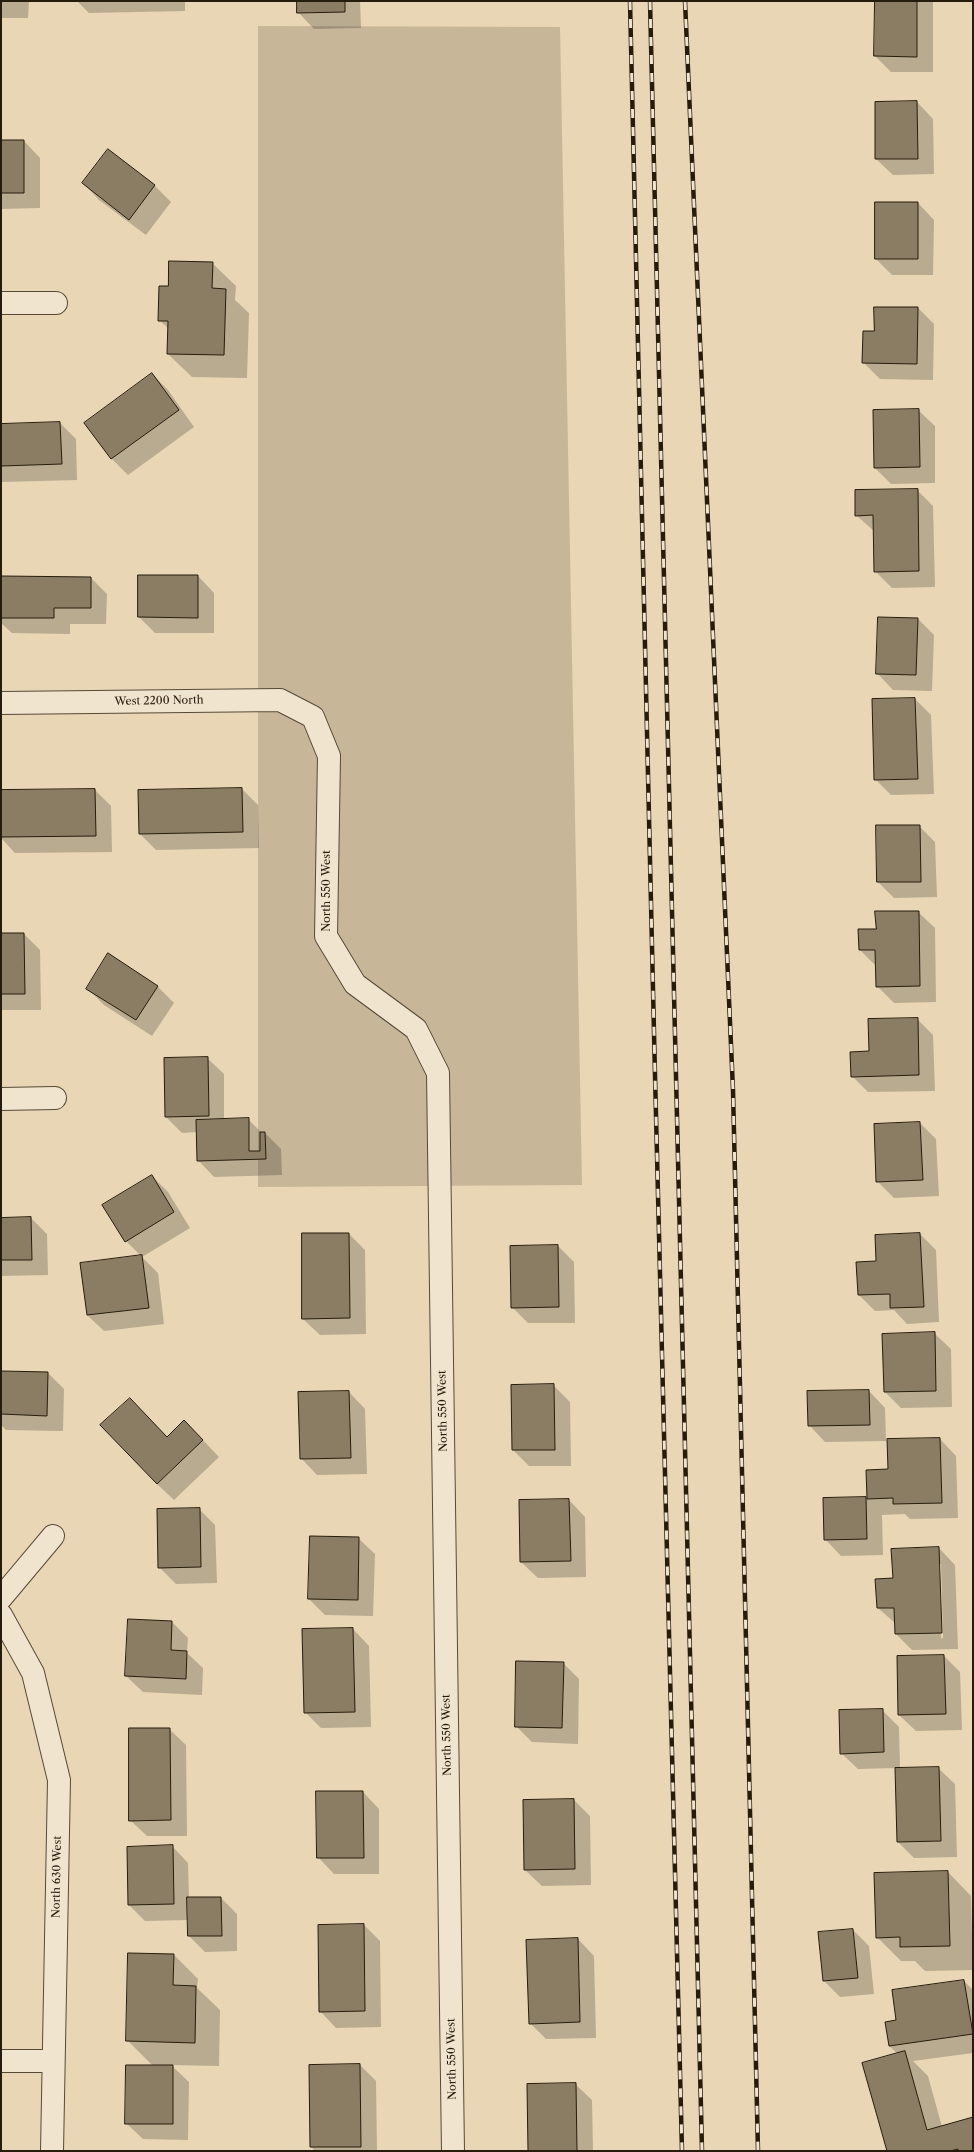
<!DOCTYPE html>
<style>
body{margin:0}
#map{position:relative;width:974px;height:2152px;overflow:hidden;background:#e8d6b5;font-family:"Libre Caslon Text",serif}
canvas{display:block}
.frame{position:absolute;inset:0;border:2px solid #261c0d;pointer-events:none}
</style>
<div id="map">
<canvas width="974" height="2152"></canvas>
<div class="frame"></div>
</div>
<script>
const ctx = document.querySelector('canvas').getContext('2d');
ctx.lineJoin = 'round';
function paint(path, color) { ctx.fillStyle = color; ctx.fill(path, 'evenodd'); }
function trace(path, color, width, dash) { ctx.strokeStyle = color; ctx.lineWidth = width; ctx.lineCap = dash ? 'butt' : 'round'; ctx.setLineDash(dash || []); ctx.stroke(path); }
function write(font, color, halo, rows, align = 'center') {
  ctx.font = font + ' "Libre Caslon Text",serif'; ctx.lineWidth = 3; ctx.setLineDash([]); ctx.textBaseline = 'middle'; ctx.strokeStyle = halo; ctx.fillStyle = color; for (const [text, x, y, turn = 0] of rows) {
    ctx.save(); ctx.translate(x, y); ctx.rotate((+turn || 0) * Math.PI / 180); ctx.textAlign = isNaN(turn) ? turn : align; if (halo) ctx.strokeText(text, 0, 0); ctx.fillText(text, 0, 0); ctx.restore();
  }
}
paint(new Path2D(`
 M258,26L560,27L582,1185L258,1187Z`), '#c7b698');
paint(new Path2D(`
 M1,1H29L28,18H1Z
 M77,1H185V11L89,13Z
 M298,1H360L361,28L314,29L298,12Z
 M876,1H933V72H891L875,56Z
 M917,102L933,119L934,174L893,175L876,159Z
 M1,141H24L40,158V208L1,209Z
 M108,150L155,186L171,202L146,235L99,200L83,183Z
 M918,203L934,220L933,275H892L876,259Z
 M212,263L236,286L235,300L249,313L247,378L192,377L168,354L169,329L159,320L169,287Z
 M918,308L934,324L933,380L880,379L863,362Z
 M152,374L168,390L194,427L128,475L112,459L85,423Z
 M918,410L935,426V483L891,484L875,468Z
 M60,423L76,439L77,480L1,482V425Z
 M917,490L933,506L935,587L892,588L875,571L874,531L856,515Z
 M198,576L214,593V633H155L139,617Z
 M1,577L91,578L107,594L106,624H70V634L12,633L1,623Z
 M918,619L934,635L932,691L893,690L877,673Z
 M915,699L931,715L934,794L891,795L875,779L873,700Z
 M242,789L258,805L259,848L156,850L140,834Z
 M95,790L111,806L112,852L15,853L1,838V791Z
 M919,826L935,842L937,897L894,898L878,882Z
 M918,912L935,928L936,1002L894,1003L877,986L876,966L860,950L877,930Z
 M1,934H24L40,950L41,1010H1Z
 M108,955L158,987L174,1003L152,1036L104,1005L87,988Z
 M917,1019L933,1035L935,1091L868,1092L852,1076Z
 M207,1058L224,1074V1120L248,1119L262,1133H265L281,1149L282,1175L214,1177L198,1160L197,1132L182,1133L166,1117Z
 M920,1123L936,1139L939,1196L894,1198L877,1181Z
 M152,1176L168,1192L190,1228L142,1257L158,1273L164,1324L104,1331L87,1315L141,1256L126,1241Z
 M31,1218L47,1234L48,1275L1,1276V1219Z
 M349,1234L365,1250L366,1334L320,1335L303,1319Z
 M920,1234L936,1250L939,1322L907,1324L894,1310L875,1311L859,1295L877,1262Z
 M558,1246L574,1262L575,1323H528L512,1307Z
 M934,1333L951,1349L952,1407L901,1408L885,1392L883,1335Z
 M1,1372L48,1373L64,1389L63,1431L6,1430L1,1425Z
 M553,1385L570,1402L571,1466H529L513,1450Z
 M869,1391L885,1408L886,1441L825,1442L809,1425Z
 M349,1392L365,1409L367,1474L317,1475L301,1458Z
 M200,1437L219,1457L174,1500L157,1484L167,1438Z
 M940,1439L956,1456L958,1518L910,1519L905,1514L882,1515L883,1555L841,1556L825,1539L824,1499L867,1498L889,1470Z
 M569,1500L585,1517L586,1577L538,1578L521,1562Z
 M199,1509L215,1525L217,1583L176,1584L159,1567Z
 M358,1538L375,1554L373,1616L325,1615L309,1599Z
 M939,1548L955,1565L958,1649L912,1650L896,1634V1624L878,1608L894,1579ZM939,1564H941L943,1638H941Z
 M172,1622L188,1638L187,1653L203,1668L202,1695L143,1692L126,1676Z
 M353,1629L369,1646L371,1727L321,1728L305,1712L303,1630Z
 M944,1656L960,1672L962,1730L916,1731L899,1715Z
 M563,1663L579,1679L578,1744L532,1742L516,1726Z
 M882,1710L899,1727L900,1769L938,1768L955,1784L957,1857L914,1858L898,1842L896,1768L858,1769L841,1753Z
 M169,1729L186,1745L187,1836H147L130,1820Z
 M363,1792L379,1809V1874H334L318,1857Z
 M574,1800L590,1816L591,1885L542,1886L525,1870Z
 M172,1846L188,1863L189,1898H221L237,1914V1951L205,1952L189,1936V1920L145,1921L129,1905Z
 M948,1872L971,1896L973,1970L925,1971L915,1961H901L877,1937Z
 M364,1925L380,1941L381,2027L336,2028L320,2011Z
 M853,1930L869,1946L874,1994L840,1997L824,1981L819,1933Z
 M578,1939L594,1956L596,2038L546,2039L530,2023Z
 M174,1955L198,1979L197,1988L220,2010L219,2066L171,2065L189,2082L188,2140L143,2139L126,2123L153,2066L127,2040Z
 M964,1981L973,1990V2053L913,2061L928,2076L942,2127L973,2118V2151H888L898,2054L889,2046L897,2021Z
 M360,2065L376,2081L377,2151H315L311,2147Z
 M575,2084L592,2100L593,2151H529Z`), '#0003');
const building = new Path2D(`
 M297,1H345V12L297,13Z
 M875,1H917V57L874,56Z
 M917,101L918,159H875V102Z
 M1,140H24V193H1Z
 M108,149L155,185L129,220L82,183Z
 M875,202H918V259H875Z
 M169,261L213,262L212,288L226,289L224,355L167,354L168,321H158L159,286H168Z
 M874,307H918L917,364L862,363L863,331H874Z
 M152,373L179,410L111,459L84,423Z
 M919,409L920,467L874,468L873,410Z
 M60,422L62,464L1,466V424Z
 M918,489L919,571L874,572L873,515L855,516V490Z
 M138,575H198V618L138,617Z
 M1,576L91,577V608H54V618H1Z
 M878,617L918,618L916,675L876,674Z
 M915,698L918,779L874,780L872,699Z
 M242,788L243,832L139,834L138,790Z
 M95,789L96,836L1,837V790Z
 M876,825H920L921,882H877Z
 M875,911H919L920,986L876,987L875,950H859L858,929H876Z
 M1,933H24L25,994H1Z
 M108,953L158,986L136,1020L86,989Z
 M918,1018L919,1075L851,1077L850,1052L869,1051L868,1019Z
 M208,1057L209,1116L165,1117L164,1058Z
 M249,1118V1151H260V1132H265L266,1159L197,1161L196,1120Z
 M920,1122L923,1180L876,1182L874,1124Z
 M152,1175L174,1212L125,1242L102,1205Z
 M31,1217L32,1260H1V1218Z
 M302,1233H349L350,1318L302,1319Z
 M920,1233L924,1307L890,1308V1294L858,1295L856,1262L876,1261L875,1235Z
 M558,1245L559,1307L511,1308L510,1246Z
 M142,1255L149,1308L87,1315L80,1263Z
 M935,1332L936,1391L884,1392L882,1334Z
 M1,1371L48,1372L47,1416L1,1414Z
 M554,1384L555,1450H512L511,1385Z
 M869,1390L870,1425L808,1426L807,1391Z
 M349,1391L351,1458L300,1459L298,1392Z
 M130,1398L167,1437L184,1420L203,1440L157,1484L100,1425Z
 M940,1438L942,1503L893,1504V1498L867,1499L866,1470L888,1469L887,1439Z
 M866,1497L867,1539L824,1540L823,1498Z
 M569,1499L571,1561L520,1562L519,1500Z
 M200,1508L201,1567L158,1568L157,1509Z
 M310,1536L359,1537L358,1600L308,1599Z
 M939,1547L942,1633L895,1634L894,1608H877L875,1579L893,1578L891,1549Z
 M128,1619L172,1621L171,1650L187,1651L186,1679L125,1676Z
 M353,1628L355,1712L304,1713L302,1629Z
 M944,1655L946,1714L898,1715L897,1656Z
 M516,1661L564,1662L562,1728L515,1727Z
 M883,1709L884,1752L840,1754L839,1710Z
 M129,1728H170L171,1820L129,1821Z
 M939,1767L941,1841L897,1842L895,1768Z
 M316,1791H363L364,1858H317Z
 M574,1799L575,1869L524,1870L523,1800Z
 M173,1845L174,1904L128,1905L127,1847Z
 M948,1871L950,1946L900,1947V1937L876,1938L874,1873Z
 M187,1897H221L222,1936H188Z
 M364,1924L365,2011L319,2012L318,1925Z
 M853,1929L858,1978L823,1981L818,1932Z
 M578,1938L580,2022L529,2024L526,1940Z
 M128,1953L174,1954L173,1985L196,1986L195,2043L126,2041Z
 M964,1980L973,2034L889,2046L885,2022L896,2020L892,1990Z
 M905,2051L927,2130L973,2117V2151H958V2149L950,2151H887L862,2063Z
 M360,2064L361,2147H310L309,2065Z
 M126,2065H173V2124H125Z
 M576,2083L577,2151H528L527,2084Z`);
paint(building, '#8b7d64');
trace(building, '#261c0d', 1);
const street = new Path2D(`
 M1,303H56
 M1,703L280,700L313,717L329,756L326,936L355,984L416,1029L438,1073L453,2151
 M1,1099L55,1098
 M1,1598L53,1536
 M1,1615L33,1673L59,1780L52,2151
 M1,2061H53`);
trace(street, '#564a37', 24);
trace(street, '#f0e4cf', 22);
const rail = new Path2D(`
 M630,1L655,1075L682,2151
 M650,1L702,2151
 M685,1L733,1090L758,2151`);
trace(rail, '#261c0d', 4.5);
trace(rail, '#f0e4cf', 3, [9]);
write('11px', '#261c0d', '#f0e4cf', [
 ["West 2200 North",159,701,-1],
 ["North 550 West",327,891,-90],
 ["North 550 West",443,1411,-91],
 ["North 550 West",447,1735,-91],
 ["North 630 West",57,1877,-89],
 ["North 550 West",452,2059,-91]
]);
</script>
